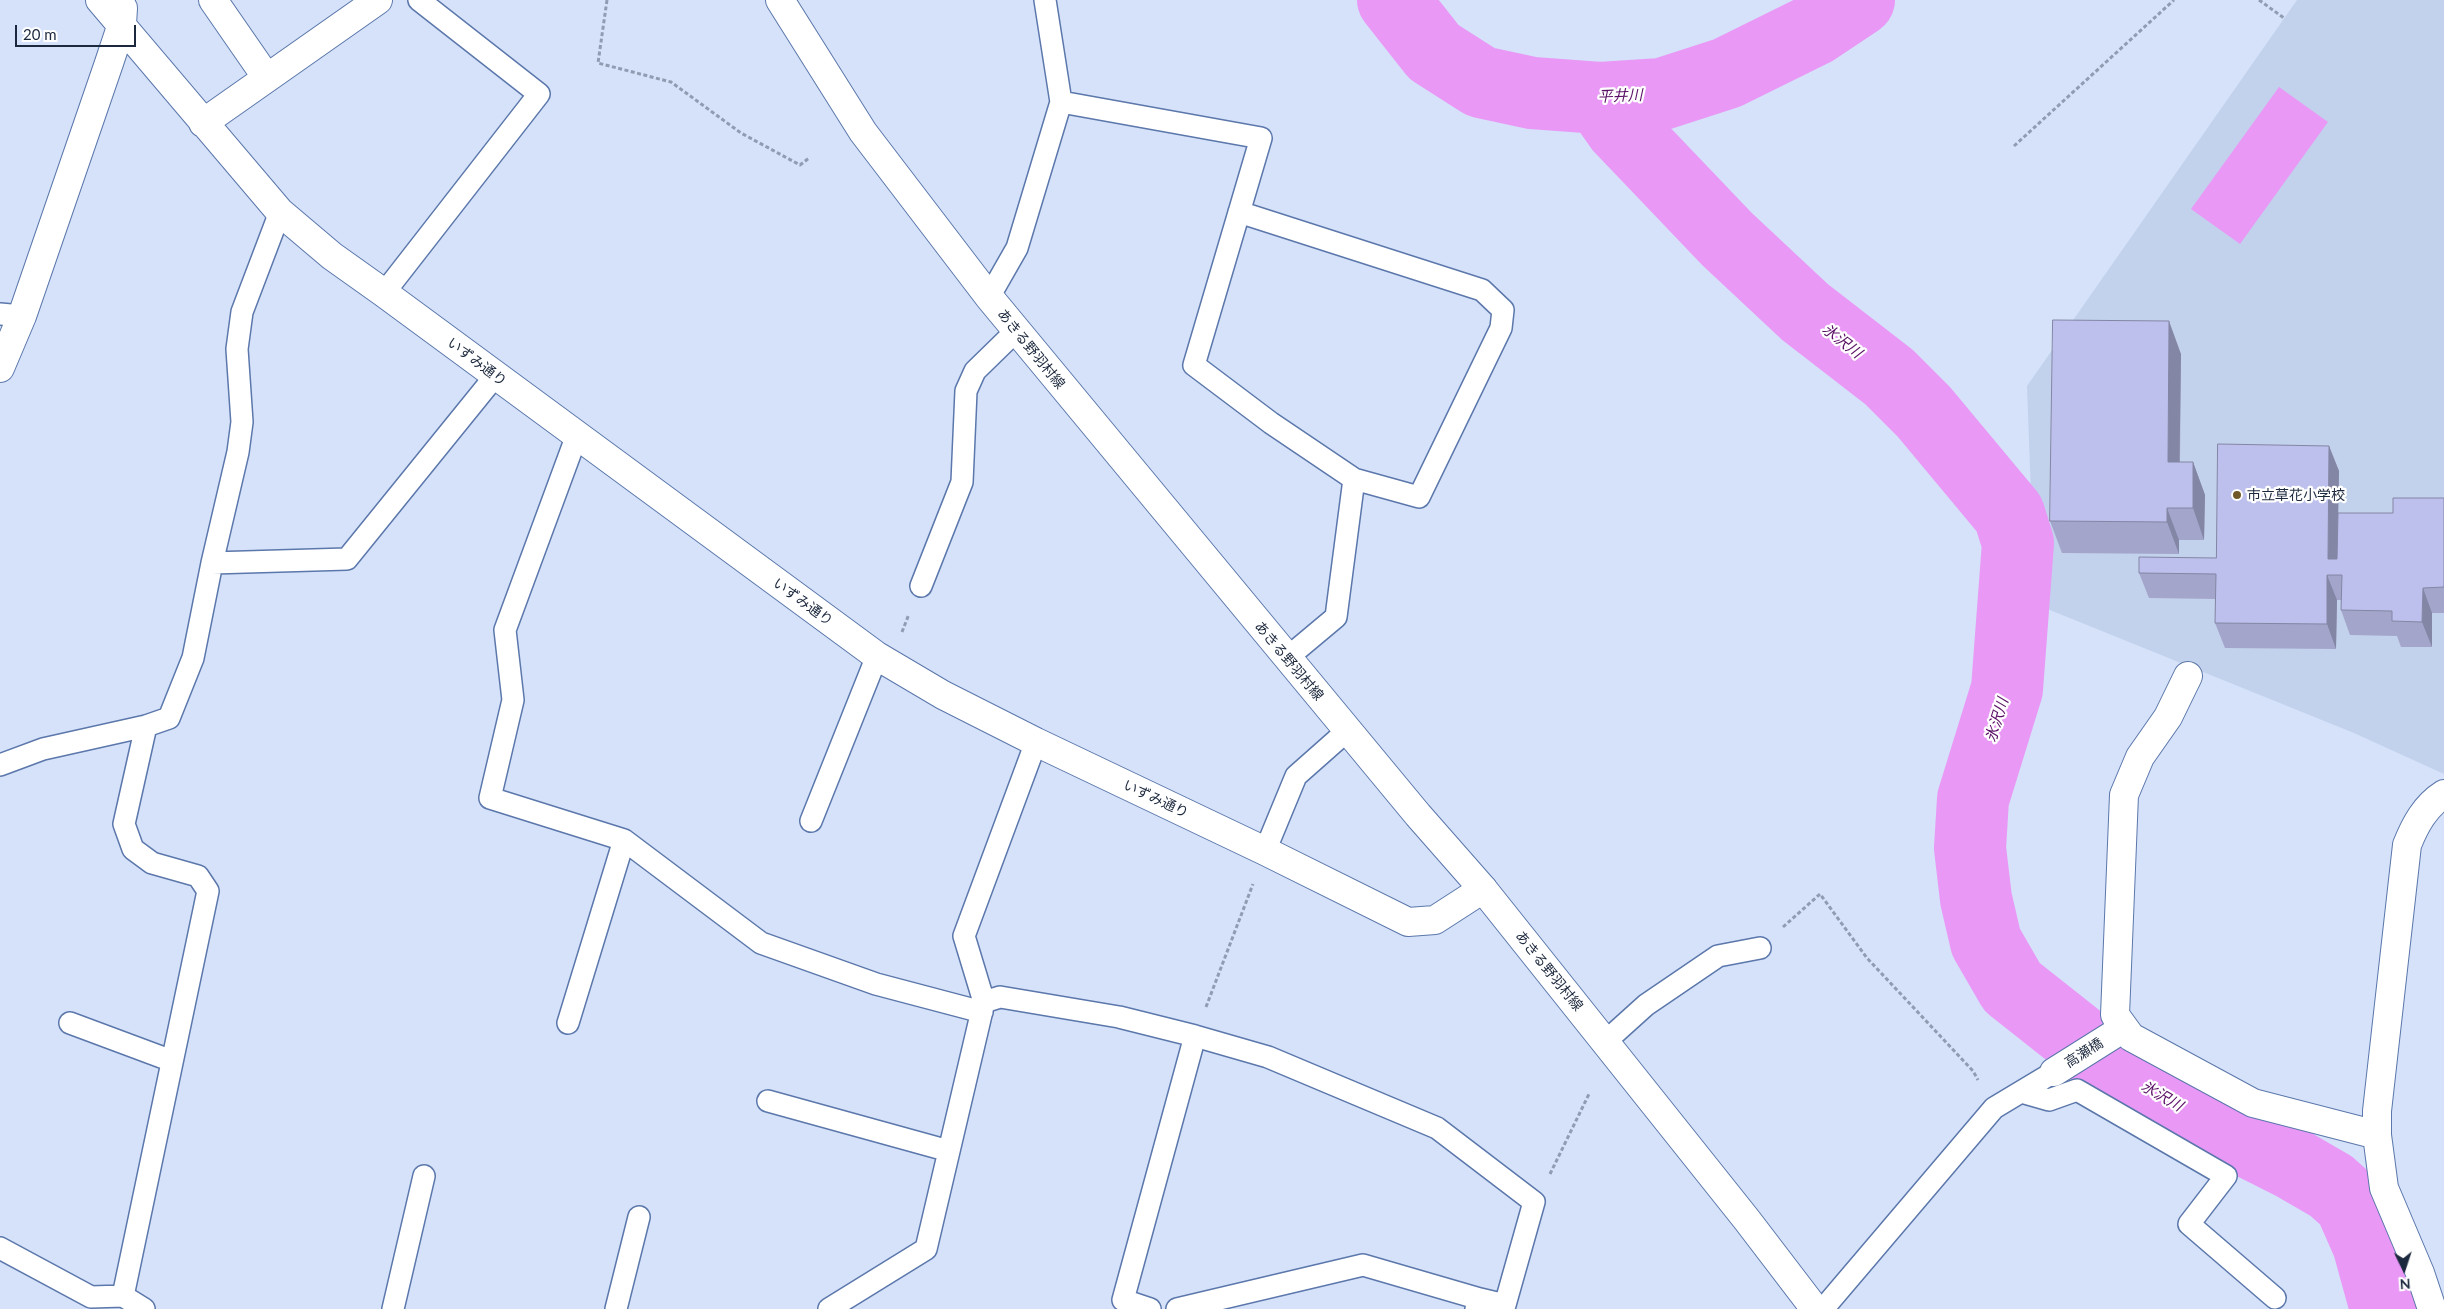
<!DOCTYPE html>
<meta charset="utf-8">
<style>
body{margin:0}
#map{position:relative;width:2444px;height:1309px;overflow:hidden;background:#d5e2f9;font-family:Lato,sans-serif}
canvas{display:block}
.north{position:absolute;left:2379px;top:1244px;width:50px;height:50px;-webkit-text-stroke:4px #fff;paint-order:stroke;rotate:176deg;font-size:14px;font-weight:700;line-height:20px;text-align:center;color:#1c283d}
.north::after{content:'';display:block;margin:auto;width:18px;height:22px;background:#1c283d;clip-path:polygon(50% 0,100% 100%,50% 72%,0 100%)}
.scale{position:absolute;left:15px;top:25px;width:121px;height:22px;box-sizing:border-box;border:2px solid #1c283d;border-top:0;padding-left:6px;font-size:15px;line-height:18px;white-space:nowrap;color:#1c283d;-webkit-text-stroke:4px #fff;paint-order:stroke}
</style>
<div id="map">
<canvas width="2444" height="1309"></canvas>
<div class="north">N</div>
<div class="scale">20 m</div>
</div>
<script>
const ctx = document.querySelector('canvas').getContext('2d');
ctx.lineJoin = 'round';
function paint(path, color) { ctx.fillStyle = color; ctx.fill(path, 'evenodd'); }
function trace(path, color, width, dash) { ctx.strokeStyle = color; ctx.lineWidth = width; ctx.lineCap = dash ? 'butt' : 'round'; ctx.setLineDash(dash || []); ctx.stroke(path); }
function write(font, color, halo, rows, align = 'center') {
  ctx.font = font + ' Lato,"Noto Sans JP",sans-serif'; ctx.lineWidth = 4.5; ctx.setLineDash([]); ctx.textBaseline = 'middle'; ctx.strokeStyle = halo; ctx.fillStyle = color; for (const [text, x, y, turn = 0] of rows) {
    ctx.save(); ctx.translate(x, y); ctx.rotate((+turn || 0) * Math.PI / 180); ctx.textAlign = isNaN(turn) ? turn : align; if (halo) ctx.strokeText(text, 0, 0); ctx.fillText(text, 0, 0); ctx.restore();
  }
}
paint(new Path2D(`
 M2297,0H2444V774L2354,733L2035,604L2027,386Z`), '#c3d2ec');
paint(new Path2D(`
 M2279,87L2328,122L2240,244L2191,209Z`), '#e998f6');
trace(new Path2D(`
 M1393,0L1434,52L1481,82L1532,93L1600,98L1662,94L1727,73L1814,30L1859,0
 M1600,98L1621,128L1727,239L1805,312L1889,377L1924,412L2009,514L2018,543L2007,689L1973,799L1970,848L1976,899L1986,942L2012,987L2117,1070L2148,1086L2172,1103L2293,1164L2331,1186L2350,1203L2368,1244L2386,1309`), '#e998f6', 72);
const lane = new Path2D(`
 M1061,102L1261,138L1194,365L1271,423L1354,479L1336,617L1287,658
 M1239,212L1482,290L1503,310L1501,328L1419,497L1354,479
 M384,293L539,94L419,0
 M989,297L1017,248L1061,102L1045,0
 M0,314L22,316
 M577,435L505,630L513,700L490,798L624,840L761,943L876,984L982,1012
 M212,563L347,559L496,375
 M921,586L962,482L966,391L975,371L1016,331
 M0,765L43,749L146,726L169,718L193,658L212,563L238,452L242,422L237,349L242,312L280,212
 M811,821L877,656
 M1265,851L1296,776L1348,730
 M984,1002L1000,997L1119,1017L1195,1036L1268,1057L1437,1128L1534,1202L1505,1305L1480,1299
 M70,1023L172,1061
 M568,1023L624,840
 M1605,1042L1646,1005L1718,956L1760,948
 M2021,1092L2049,1100L2077,1090L2226,1176L2189,1224L2275,1298
 M768,1101L949,1151
 M0,1248L91,1297L123,1296L144,1309
 M123,1296L208,891L198,876L152,863L133,849L124,824L146,726
 M393,1309L424,1176
 M616,1309L639,1217
 M829,1309L926,1249L984,1002L964,936L1036,742
 M1150,1309L1123,1300L1195,1036
 M1177,1309L1363,1265L1480,1299L1476,1309
 M1823,1309L1994,1108L2054,1072`);
const street = new Path2D(`
 M100,0L280,212L332,256L384,293L877,656L943,695L1036,742L1265,851L1408,922L1435,920L1483,889
 M213,0L267,78
 M203,123L378,0
 M0,368L22,316L109,63L122,24L123,8
 M2188,676L2168,717L2140,757L2124,795L2115,1015L2131,1037L2253,1103L2377,1135
 M2054,1072L2124,1028
 M2432,1309L2420,1273L2384,1188L2377,1135V1111L2407,845C2415,825 2425,806 2444,794`);
const secondary = new Path2D(`
 M780,0L863,132L989,297L1418,815L1483,889L1747,1220L1815,1309`);
trace(lane, '#5b77ab', 24);
trace(street, '#5b77ab', 30);
trace(secondary, '#5b77ab', 30);
trace(new Path2D(`
 M607,0L598,63L671,82L741,133L800,165L809,158
 M2259,0L2284,18
 M2014,146L2174,0
 M902,632L909,614
 M1783,927L1820,894L1867,958L1973,1071L1978,1080
 M1206,1007L1253,884
 M1550,1174L1589,1094`), '#8f9cb2', 3, [4, 2.5]);
trace(lane, '#fff', 21);
trace(street, '#fff', 28);
trace(secondary, '#fff', 28);
paint(new Path2D(`
 M2181,354L2180,462H2193L2205,495L2204,540H2179V554L2062,553L2050,521Z
 M2329,446L2339,471L2338,513H2393L2444,498V613H2432V647H2401L2397,636L2350,635L2341,610V600H2337L2336,649L2225,648L2215,623L2216,599L2149,598L2139,573L2216,558Z`), '#a3a5cb');
paint(new Path2D(`
 M2169,321L2181,354L2179,494L2168,462Z
 M2329,446L2339,471L2337,575L2328,559Z
 M2193,462L2205,495L2204,540L2193,508Z
 M2167,508L2179,540V554L2167,522Z
 M2327,575L2337,600L2336,649L2327,624Z
 M2423,588L2432,613V647L2422,622Z`), '#8486a5');
const building = new Path2D(`
 M2053,320L2169,321L2168,462H2193V508H2167V522L2050,521Z
 M2218,444L2329,446L2328,559H2337L2338,513H2393V498H2444V587L2423,588L2422,622L2392,621V611L2341,610L2342,575H2327V624L2215,623L2216,574L2139,573V557L2216,558Z`);
paint(building, '#bdc0ec');
trace(building, '#8486a5', 1);
for (const [x, y, r, color] of [
 [2237,495,5,"#705728"]
]) { const dot = new Path2D(); dot.arc(x, y, r, 0, 2 * Math.PI); ctx.fillStyle = color; ctx.fill(dot); trace(dot, '#fff', 2); }
write('14px', '#1c283d', '#fff', [
 ["あきる野羽村線",1031,349,51],
 ["いずみ通り",477,362,37],
 ["いずみ通り",803,602,36],
 ["あきる野羽村線",1289,661,50],
 ["いずみ通り",1156,799,25],
 ["あきる野羽村線",1549,971,51],
 ["高瀬橋",2084,1053,-32]
]);
write('14px', '#1c283d', '#fff', [
 ["市立草花小学校",2247,495]
], 'left');
write('italic 15px', '#590f65', '#fff', [
 ["平井川",1620,96,-2],
 ["氷沢川",1842,341,38],
 ["氷沢川",1997,720,-73],
 ["氷沢川",2162,1096,30]
]);
</script>
